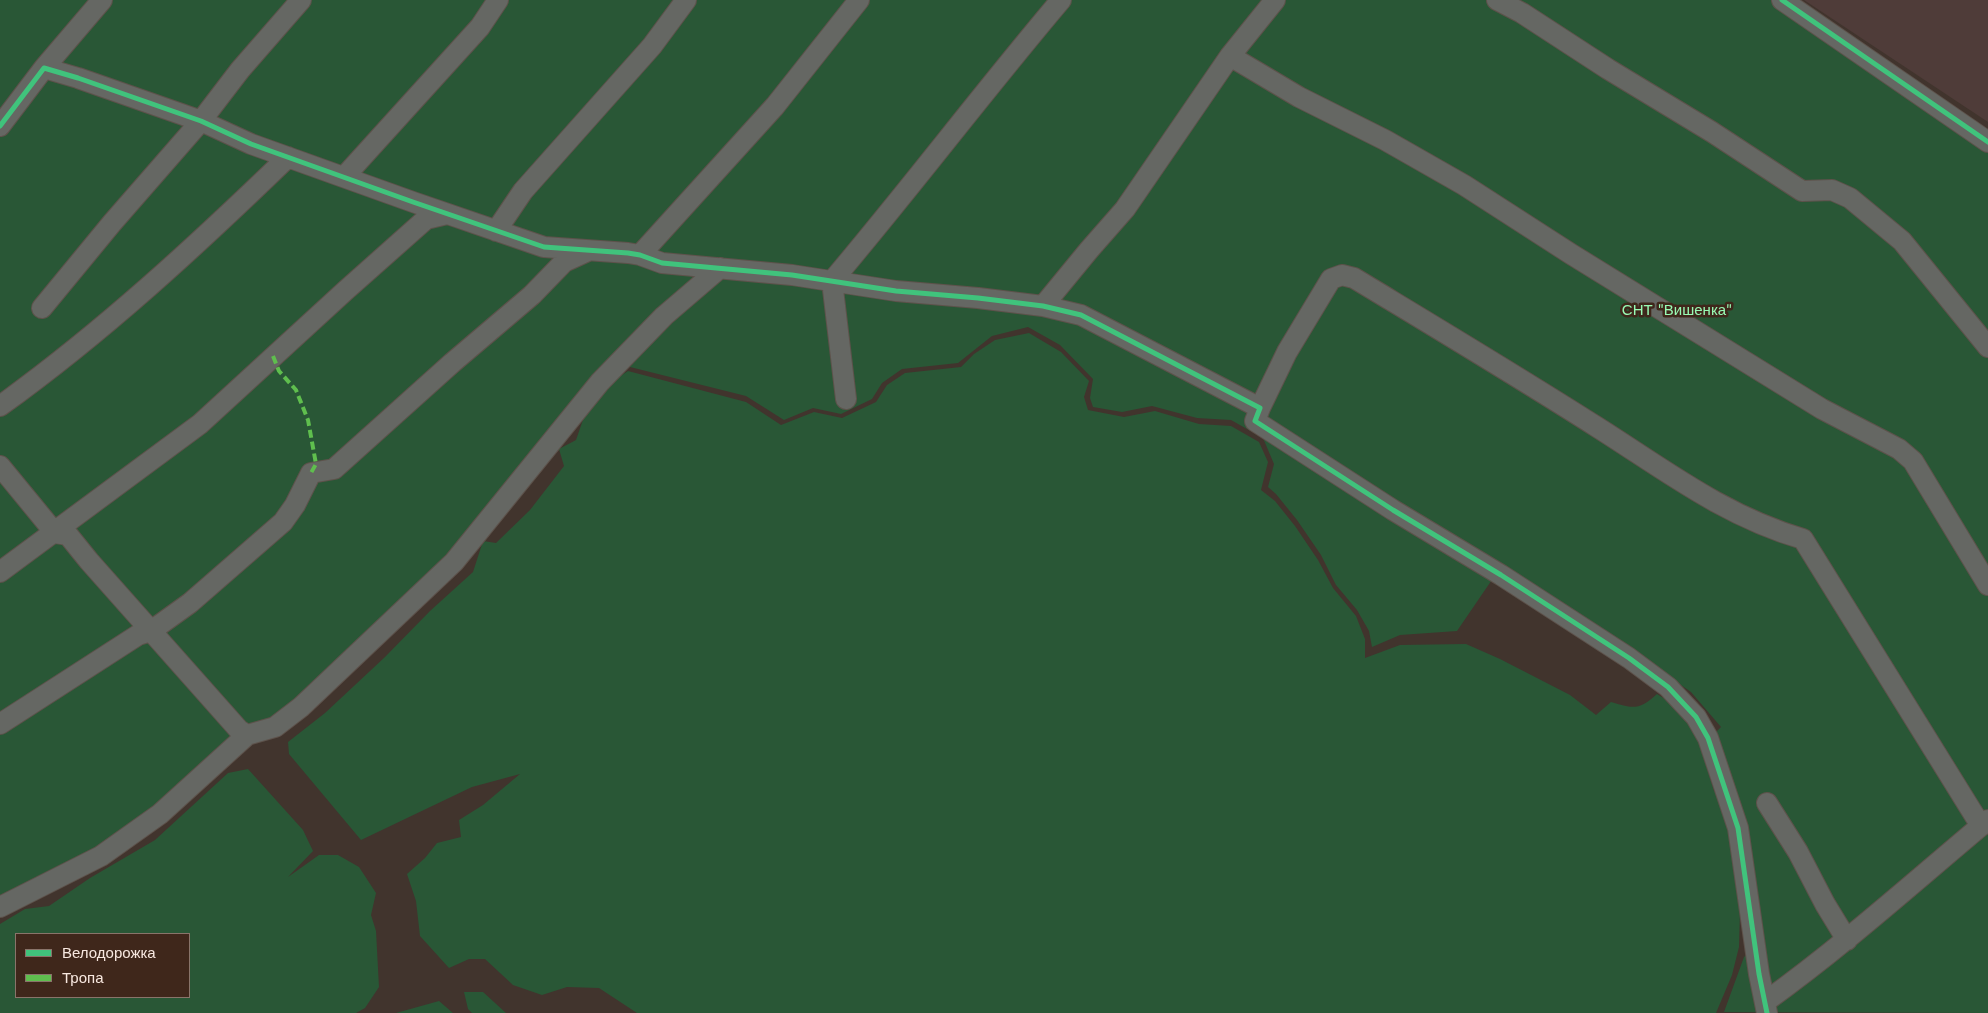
<!DOCTYPE html>
<meta charset="utf-8">
<style>
body{margin:0}
#map{position:relative;width:1988px;height:1013px;overflow:hidden;background:#41342d;font-family:"Work Sans",sans-serif}
canvas{display:block}
.legend{position:absolute;left:15px;top:933px;width:175px;height:65px;box-sizing:border-box;background:#3f271b;border:1px solid #89746a;margin:0;padding:6px 9px;list-style:none;font-size:15px;color:#f8e8e0}
.legend li{display:flex;align-items:center;gap:10px;height:25px}
.legend b{width:25px;border:1px solid #89746a}
</style>
<div id="map">
<canvas width="1988" height="1013"></canvas>
<ul class="legend">
<li><b style="height:6px;background:#40c37c"></b>Велодорожка</li>
<li><b style="height:6px;background:#5fbe4e"></b>Тропа</li>
</ul>
</div>
<script>
const ctx = document.querySelector('canvas').getContext('2d');
ctx.lineJoin = 'round';
function paint(path, color) { ctx.fillStyle = color; ctx.fill(path, 'evenodd'); }
function trace(path, color, width, dash) { ctx.strokeStyle = color; ctx.lineWidth = width; ctx.lineCap = dash ? 'butt' : 'round'; ctx.setLineDash(dash || []); ctx.stroke(path); }
function write(font, color, halo, rows, align = 'center') {
  ctx.font = font + ' "Work Sans",sans-serif'; ctx.lineWidth = 5; ctx.setLineDash([]); ctx.textBaseline = 'middle'; ctx.strokeStyle = halo; ctx.fillStyle = color; for (const [text, x, y, turn = 0] of rows) {
    ctx.save(); ctx.translate(x, y); ctx.rotate((+turn || 0) * Math.PI / 180); ctx.textAlign = isNaN(turn) ? turn : align; if (halo) ctx.strokeText(text, 0, 0); ctx.fillText(text, 0, 0); ctx.restore();
  }
}
paint(new Path2D(`
 M1804,0H1988V122Z`), '#4f3c39');
paint(new Path2D(`
 M0,0H1774L1988,148V1013L1724,1012L1744,957L1760,942L1712,736L1721,727L1691,692L1623,645L1500,568L1457,631L1400,635L1372,647L1369,631L1357,610L1336,585L1321,555L1297,520L1276,494L1268,487L1274,464L1263,438L1231,420L1197,418L1152,406L1122,412L1093,407L1090,398L1093,379L1060,345L1028,327L992,336L958,363L902,369L882,383L872,399L841,414L813,408L784,420L746,396L614,363L444,565L292,708L98,853L0,901Z
 M1029,333L1061,352L1089,381L1084,397L1088,410L1124,417L1155,411L1199,424L1231,426L1259,442L1268,462L1261,490L1275,501L1295,526L1318,560L1333,588L1356,616L1365,639V658L1400,645L1466,644L1500,659L1570,695L1596,715L1611,702C1634,709 1639,710 1657,694L1682,710L1697,736L1714,791L1723,800L1741,876L1739,947L1732,975L1716,1013H637L599,988L567,987L542,995L513,985L485,959H469L449,968L420,936L416,901L407,874L425,858L437,843L461,837L459,820L483,805L520,774L472,787L361,840L289,754L288,742L325,713L385,657L430,611L473,572L483,541L496,543L530,510L564,466L559,449L576,440L586,411L611,382L628,371L746,402L781,425L814,412L842,418L876,402L887,385L905,373L961,367L974,354L995,340Z
 M248,769L303,830L313,851L288,877L319,855H338L359,867L376,893L371,915L376,931L379,987L365,1008L356,1013H0V924L25,909L49,906L90,878L155,840L228,773ZM16,934H189V997H16Z
 M464,992H483L506,1013H472L468,1009Z
 M439,1001L453,1013H396Z`), '#295736');
const minor = new Path2D(`
 M1497,0L1522,13L1608,69L1712,132L1802,191L1832,190L1850,198L1902,241L1988,347
 M1782,0L1988,142
 M1230,56L1299,97L1385,140L1464,185L1571,254L1822,409L1899,449L1913,461L1988,585
 M44,68L102,0
 M0,126L44,68L78,78L201,121L251,144L413,202L544,247L628,253L640,255L662,263L792,275L896,291L978,298L1043,306L1081,315L1260,408L1255,421L1393,510L1501,575L1629,658L1668,687L1696,717L1708,738L1738,828L1759,974L1767,1013
 M344,177L480,27L498,0
 M496,231L523,191L652,46L686,0
 M640,255L775,106L859,0
 M1043,306L1089,250L1125,209L1230,56L1275,0
 M42,308L112,223L201,121L240,70L301,0
 M846,399L832,281C910,189 983,92 1061,0
 M0,406C103,332 196,246 288,157
 M1260,408L1287,352L1331,279L1342,275L1354,278C1435,327 1517,376 1597,427C1665,470 1724,516 1803,539L1981,826
 M0,466L55,533L68,535L89,561L239,730L247,735
 M0,572L200,424L345,291L426,219L447,214
 M0,724L138,635L151,631L190,603L283,522L295,505L311,473L334,469L452,363L532,295L564,262L588,251
 M1767,803L1798,852L1825,904L1847,940
 M0,907L101,856L160,814L247,735L275,727L301,707L454,562L600,382L664,316L720,268
 M1765,1002C1843,946 1914,882 1988,820`);
trace(minor, '#5d524b', 22);
trace(minor, '#656763', 20);
trace(new Path2D(`
 M273,356L279,371L296,390L308,420L316,464L311,473`), '#5fbe4e', 4, [8, 4]);
trace(new Path2D(`
 M1782,0L1988,142
 M0,126L44,68L78,78L201,121L251,144L413,202L544,247L628,253L640,255L662,263L792,275L896,291L978,298L1043,306L1081,315L1260,408L1255,421L1393,510L1501,575L1629,658L1668,687L1696,717L1708,738L1738,828L1759,974L1767,1013`), '#40c37c', 5);
write('15px', '#98fab4', '#3f271b', [
 ["СНТ \"Вишенка\"",1677,311]
]);
</script>
